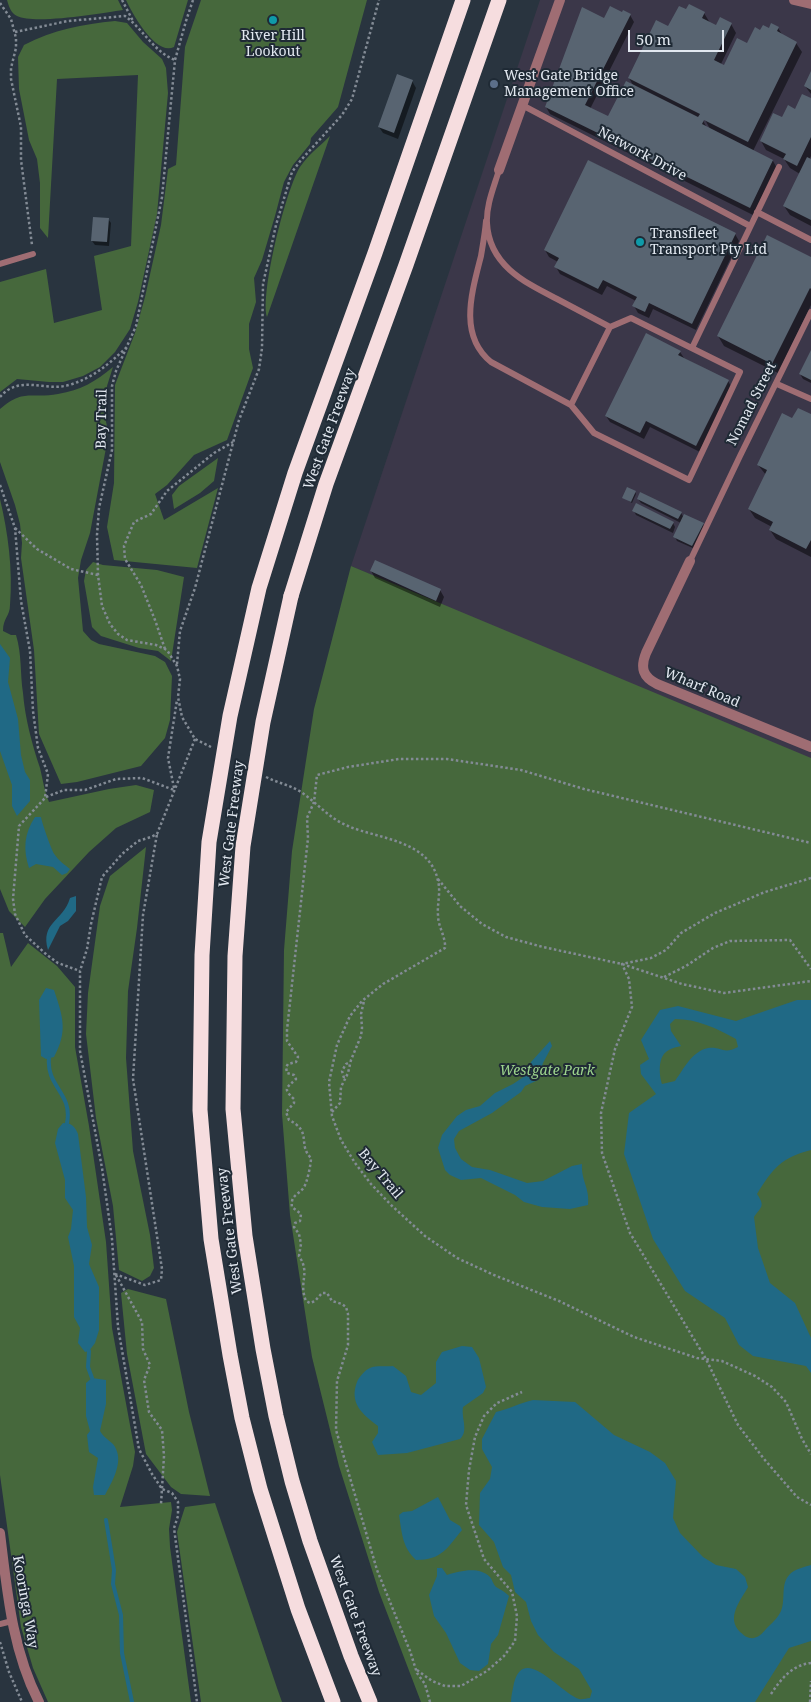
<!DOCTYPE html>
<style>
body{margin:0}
#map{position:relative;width:811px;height:1702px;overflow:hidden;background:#29343f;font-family:"Noto Serif",serif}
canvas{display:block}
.scale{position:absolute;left:628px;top:30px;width:96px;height:22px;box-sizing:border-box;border:2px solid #e2e8f0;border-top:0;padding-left:6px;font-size:15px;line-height:18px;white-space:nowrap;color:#e2e8f0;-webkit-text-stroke:4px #1f2a35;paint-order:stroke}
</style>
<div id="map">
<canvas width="811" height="1702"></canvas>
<div class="scale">50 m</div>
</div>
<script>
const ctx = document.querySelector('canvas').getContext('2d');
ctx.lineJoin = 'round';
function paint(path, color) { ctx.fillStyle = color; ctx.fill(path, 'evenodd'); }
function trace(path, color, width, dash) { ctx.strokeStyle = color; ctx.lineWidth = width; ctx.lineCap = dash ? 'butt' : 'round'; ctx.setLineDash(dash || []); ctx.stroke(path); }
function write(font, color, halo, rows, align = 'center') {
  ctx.font = font + ' "Noto Serif",serif'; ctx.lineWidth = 4; ctx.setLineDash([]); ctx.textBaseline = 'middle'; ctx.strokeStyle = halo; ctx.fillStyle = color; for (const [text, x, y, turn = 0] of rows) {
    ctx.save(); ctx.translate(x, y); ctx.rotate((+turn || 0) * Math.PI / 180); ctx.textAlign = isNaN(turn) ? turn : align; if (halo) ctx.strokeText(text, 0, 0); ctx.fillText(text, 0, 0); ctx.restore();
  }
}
paint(new Path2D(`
 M540,0H811V764L351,566Z`), '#3b3749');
paint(new Path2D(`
 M7,0H118L123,10C101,13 35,25 17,16C11,13 9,7 7,0Z
 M126,0H188L174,47C156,56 133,15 126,0Z
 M201,0H367L338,107L311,138L310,144L293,165L284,182L275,216L262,260L254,278L256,302L249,324V349L253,368L227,440L194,455L167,485L155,494L164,520L218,488L197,568L114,560L107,527L114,483L115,385L135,333L145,297L161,225L168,169L176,165L185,47Z
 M115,21L127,23L143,42L162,59L166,68L168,93L157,214L138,302L130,329L115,352L100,367L83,376L63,382H49L17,379L0,392V282L46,269L54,323L102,310L94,256L131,246L138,75L57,79L48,238L40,228V183L37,159L29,140L19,89L18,57L24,45C53,30 83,24 115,21Z
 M330,136L267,317C260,293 286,189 300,167C308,155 320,146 330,136Z
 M113,367L107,386L106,395L105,417L108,431L106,448L90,533L81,560L78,578L83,631L91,640L99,644L155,656L165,662L172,676L170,720L165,738L141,766L77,782L61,784L39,734L34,650L21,558L22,543L20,524L15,505L0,462V409C24,388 31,399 58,394C81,390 95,382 113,367Z
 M218,458L214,481L200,493L174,509L172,495L179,486Z
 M0,499C8,533 13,569 10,605C10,616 3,618 3,631L11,635H16C22,654 20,674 23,693C25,718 32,744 40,768C43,780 44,790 49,802L109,789L136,785L154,790L150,812L116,828L89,852L45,899L25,927L9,911L0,889Z
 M93,562L103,565L157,570L184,577L171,661L158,651L139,648L101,636L92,627L84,581L86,570Z
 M351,566L811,758V1702H421L379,1592L339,1466L312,1357L290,1215L282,1114L284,950L292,851L314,709Z
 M146,847L137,928L128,991L126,1058L133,1151L150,1235L154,1268L150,1276L142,1281L119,1270L113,1206L96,1118L86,1034L88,993L100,906L110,876Z
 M0,933H3L11,967L28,943L57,966L75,987V1047L89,1126L106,1242L112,1328L135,1452L133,1466L120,1507L171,1502L172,1510L169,1529L170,1547L191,1702H48L33,1668L21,1627L0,1475Z
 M128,1289L166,1299L189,1412L210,1496L181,1494L171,1487L146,1454L127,1354L121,1293Z
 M215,1503L277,1688L282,1702H201L177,1532L185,1507Z`), '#46683c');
paint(new Path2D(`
 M0,644L10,658L8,682L18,719L21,755L25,772L30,780V801L17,816L12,806V785L0,751Z
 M35,817H41C41,820 52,852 55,855C58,860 65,865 70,869L67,873L62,875L53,867L36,864L29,868C23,849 24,834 35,817Z
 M76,896V911L68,921L60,926L48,950C40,922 63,922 70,898Z
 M46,988L54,990C63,1017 68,1031 54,1057L46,1059L41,1056L39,1000Z
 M797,1000H811V1150C781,1158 773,1168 757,1194C765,1206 762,1206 754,1217L758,1248L770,1283L795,1303L811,1338V1373L806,1366L753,1356L739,1345L725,1318L685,1291L653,1239L624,1154L629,1113L656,1094L641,1074L640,1065L649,1059L641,1040L660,1010L678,1006L736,1021ZM675,1019C697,1019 716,1028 736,1039L738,1047C723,1055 721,1046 708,1048C692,1051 683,1070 675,1081L662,1084C659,1075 658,1058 666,1052C669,1049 676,1047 681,1046L671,1031L670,1024Z
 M550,1041L552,1046L543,1063L538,1080L525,1086L521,1092L492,1113L459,1131L454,1139L455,1148L461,1159L472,1167L490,1170L527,1183L543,1181L572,1166L582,1164C581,1181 590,1188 588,1205L570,1209L542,1207L524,1202L515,1195L481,1178L461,1180L450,1175L445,1170L438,1148L442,1135L457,1116L466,1110L480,1106L495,1093L513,1084L528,1074L531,1062Z
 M63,1123C71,1123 75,1126 78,1134L86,1197L87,1227L92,1245L89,1264L99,1287V1330L95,1343L89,1351L85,1352L78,1343L80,1328L74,1317V1266L68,1237L71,1229L73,1210L65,1198V1180L55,1143L58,1129Z
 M462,1346L472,1347L479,1358L486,1387L483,1393L463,1407C461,1418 469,1431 460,1439L407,1453L378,1455L372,1442L378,1433V1426C362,1414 349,1403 357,1382C359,1377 365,1370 370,1368C376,1365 387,1367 393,1366L406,1376L411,1392L421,1395L436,1383V1362L442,1352Z
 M92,1378L106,1380V1404L100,1431C105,1440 113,1441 116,1449C123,1463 112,1482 105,1495H94L93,1487L98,1458L89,1452L87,1435L90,1431L86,1416V1383Z
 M533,1400L575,1402L614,1435L650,1452L665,1463L676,1481L673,1518L680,1533L703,1557L716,1565L736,1569L745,1577L748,1587C740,1601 726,1618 740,1632C744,1635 745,1637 750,1638C757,1639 762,1634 766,1629C771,1624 778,1618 781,1611C786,1599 780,1584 790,1574C795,1569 804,1567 811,1565V1641L789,1648L755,1702H511C511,1695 513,1689 514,1683C524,1644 560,1693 579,1699C582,1700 586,1698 590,1698L592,1691L579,1669L554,1652L538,1635L531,1621L526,1602L515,1592L511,1575L503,1567L494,1542L479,1525L480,1493L490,1479L492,1467L482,1449V1439L496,1412C509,1409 520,1403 533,1400Z
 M438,1497L450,1520L460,1526L462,1530C447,1548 442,1560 416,1560C402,1547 402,1533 399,1515L403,1512L412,1511Z
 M437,1568H442L447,1575C460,1571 479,1566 490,1577C492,1579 493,1584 496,1587C501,1590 504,1591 509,1596L498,1635L491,1644L488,1664L479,1671L470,1670L460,1663L446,1633L434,1616L429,1595L437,1576Z`), '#206985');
paint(new Path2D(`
 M687,11L704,13L710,23L717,26L731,24L736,33L721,64L724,66L761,32L769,29L778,28L783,36L796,43L802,52L753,151L773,161L778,170L755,216L550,114L546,107L605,20L630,15L634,22L590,109L607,119L634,87L629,78L669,28ZM702,114L710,129L707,128L700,115Z
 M811,74V94L805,86Z
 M412,81L416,88L398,139L383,133L379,127Z
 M811,100V156L809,160L811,161V226L790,215L784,206L800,174L790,168L784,159L766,150L761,141L782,119Z
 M589,161L735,234L739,241L696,330L653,309L649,318L638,313L634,306L636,301L607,286L602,295L560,274L556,267L558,262L549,257L545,250Z
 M108,219L111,223L109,246L95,245L92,241Z
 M811,259V305L778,373L724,346L718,336Z
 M680,352L684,358L728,381L732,388L700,452L650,427L644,439L610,422L606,416Z
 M811,353V383L803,379L800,374Z
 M811,416V557L776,539L770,530L772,527L755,518L749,509L766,475L758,465L793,420Z
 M635,492L636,494L632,503L623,497Z
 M638,499L681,513L684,518L703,524L705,528L695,549L677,541L675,537L681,523L641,503Z
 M634,511L673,523L675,527L673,533L636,515Z
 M371,571L440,590L444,597L440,607L375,578Z`), '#0007');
trace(new Path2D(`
 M49,1058C46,1087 73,1093 67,1123
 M89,1351L88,1367L92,1378
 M106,1520L114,1570L113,1584L121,1615L122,1653L132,1702`), '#206985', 4);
paint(new Path2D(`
 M689,4L705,12L702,18L716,25L720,17L732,23L714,60L724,65L737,38L747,43L755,27L760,30L763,25L769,28L771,23L779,27L777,31L797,42L748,142L704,120L702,124L773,160L750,208L545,107L582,7L604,18L610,6L622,12L623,10L631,14L585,105L608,116L626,81L698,117L700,114L628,78L656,20L668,26L679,6L686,9Z
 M811,71V90L804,86Z
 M397,74L413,80L394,133L378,127Z
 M802,94L811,98V137L797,166L783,159L786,154L760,141L773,113L782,117L788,105L795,109Z
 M807,157L811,159V220L783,206Z
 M588,160L736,233L692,324L649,303L645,312L632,306L637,297L603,280L598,289L554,267L559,258L544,250Z
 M93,217L109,218L107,242L91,241Z
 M767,235L811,257V289L810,288L772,364L717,336Z
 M646,333L681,351L678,355L729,380L696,446L646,421L640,433L605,416Z
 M811,350V380L799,374Z
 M798,408L811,414V540L806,549L769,530L773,522L748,509L767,470L757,465L782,413L792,418Z
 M627,487L636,491L631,502L622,498Z
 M640,492L682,512L678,519L637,499Z
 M636,503L674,522L670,529L632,511Z
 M684,514L704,523L692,546L673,537Z
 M375,560L441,589L436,601L370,571Z`), '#586471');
trace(new Path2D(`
 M122,0L133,21
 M193,0L186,21L175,60L162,197L136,326L116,371L112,386V450L99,508L97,535L98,575L102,606L110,624L118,634L127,640L156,645L167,650L177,666L180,679L178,697L182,717L195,739L211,747
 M0,3L11,19L16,38V48L11,68V79L21,127V160L32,245
 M15,32L68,21L125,16C143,29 154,52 175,60
 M0,397C20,374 44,392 69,385C93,378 109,364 127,347
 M0,485L15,528L21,601L30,651L33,711L38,748L48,774L45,798L19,826L13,899L15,914L25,935L47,955L58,963L80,971
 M15,528L37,549L71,569L98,575
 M165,649L155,620L141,585L125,559L124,546L134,522L151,514L167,491L214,453L233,442
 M177,664L180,631L195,588L239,420L259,369L262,348L263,284L276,225L292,172L301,160L342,115L352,99L379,0
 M195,739L157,834L151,837L138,841L122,854L102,877L91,924L87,949L80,971V1051L102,1168L112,1239L118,1327L139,1449L152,1474L162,1489L172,1493L178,1502V1516L174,1528L197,1702
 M266,777C278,783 290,785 301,792C317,803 330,819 348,826C378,839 430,840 438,881C441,892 437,904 438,915C438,927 446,937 445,948L383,984L362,1001L350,1016L337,1045L329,1082L332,1116L341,1140L355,1163L371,1184L391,1205L425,1236L457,1258L494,1275L559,1301L634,1337L697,1358L722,1361L755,1376L772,1387L786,1402L802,1439L811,1454
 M174,788L168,758L177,700
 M46,797L64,790H85L116,779L142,778L174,790
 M811,878L765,892L715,913L681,933L666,950L651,958L622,964L629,979L632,1007L615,1049L601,1113L602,1153L630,1233L706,1359L738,1425L764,1459L797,1497L811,1505
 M438,879L460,906L482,924L506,937L543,947L622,964L682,984L724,993L811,981
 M664,977L686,966L713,948L730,941L790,940L811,969
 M344,1078L342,1071L346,1064L350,1062
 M332,1112L340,1103L341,1087L348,1073L351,1060L361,1036L362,1028L361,1014L364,1001
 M115,1274L145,1285L161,1280L162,1269L133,1079L143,915L157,834
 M116,1275L142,1322L143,1349L150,1365L144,1380L149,1412L162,1430L164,1456L161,1504
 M0,1642L9,1672L22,1702
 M417,1670L432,1681L445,1686H461L487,1671L504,1656L515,1641L517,1616L512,1592L484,1559L466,1505L469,1470L475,1437L484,1416L497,1403L522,1392
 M771,1694C781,1679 792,1665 811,1663
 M430,1702L425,1684L417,1673L410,1651L377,1570L336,1430L337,1381L348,1345V1314L346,1307L342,1304L332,1301L327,1293H322L315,1301L310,1303L306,1301C298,1281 311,1274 299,1256L301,1244L299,1234L294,1227L295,1223L300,1221L301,1214L292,1207C290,1195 299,1195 304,1187C307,1183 311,1164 311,1158C297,1144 313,1132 289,1120L286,1112L294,1103V1099C282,1088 287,1088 296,1079L294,1075L287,1073L286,1067L288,1064L296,1062L298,1057L287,1041V1030L308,838L307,818L314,802L317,775L348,767L399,759H447L521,770L584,789L811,843
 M810,1702L811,1681`), '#838b95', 2.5, [2.5, 2.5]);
trace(new Path2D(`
 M522,105L750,226
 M757,212L811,240
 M486,221C485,233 483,244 481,256C472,292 458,335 491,362L571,405L610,327C593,318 576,309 559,300C526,283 489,266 487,223C486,205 494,187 499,170
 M0,264L33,254
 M692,348L779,167
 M777,384L811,399
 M571,405L594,433L689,480L740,372L631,318L610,327
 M690,561L740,456L811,312
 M0,1624L12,1621`), '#9f6d73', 6);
trace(new Path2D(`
 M794,0L811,4
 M499,170L560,0
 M690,561L646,653C640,668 643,677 657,684L811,747
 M0,1533C7,1590 12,1650 39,1702`), '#9f6d73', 10);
trace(new Path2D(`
 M291,596L326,484L406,265L499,0`), '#f6dddf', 15);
trace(new Path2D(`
 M291,596L263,722L243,846L235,956L233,1109L245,1236L263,1349L276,1416L292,1481L310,1541L351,1656L370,1702
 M333,1702L298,1609L260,1489L242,1418L230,1355L211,1239L200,1110L202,955L209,842L230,716L259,588L295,473L375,253L463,0`), '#f6dddf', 15);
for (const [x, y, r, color] of [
 [273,20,5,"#0f9aa8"],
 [494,84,5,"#5c6f8a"],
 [640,242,5,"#0f9aa8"]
]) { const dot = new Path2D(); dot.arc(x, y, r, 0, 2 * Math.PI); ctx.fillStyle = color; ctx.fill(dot); trace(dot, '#1f2a35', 2); }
write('14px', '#e2e8f0', '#1f2a35', [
 ["River Hill",273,36,"center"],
 ["Lookout",273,52,"center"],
 ["West Gate Bridge",504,76],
 ["Management Office",504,92],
 ["Transfleet",650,234],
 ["Transport Pty Ltd",650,250]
], 'left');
write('14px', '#e2e8f0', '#1f2a35', [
 ["Network Drive",642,154,28],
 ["Nomad Street",752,404,-63],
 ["Bay Trail",102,419,-89],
 ["West Gate Freeway",330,429,-70],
 ["Wharf Road",702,688,23],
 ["West Gate Freeway",232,824,-83],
 ["Bay Trail",380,1174,50],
 ["West Gate Freeway",230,1231,-97],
 ["Kooringa Way",25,1602,80],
 ["West Gate Freeway",355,1616,70]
]);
write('italic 14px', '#9dd48d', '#1f2a35', [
 ["Westgate Park",547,1071]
]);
</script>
